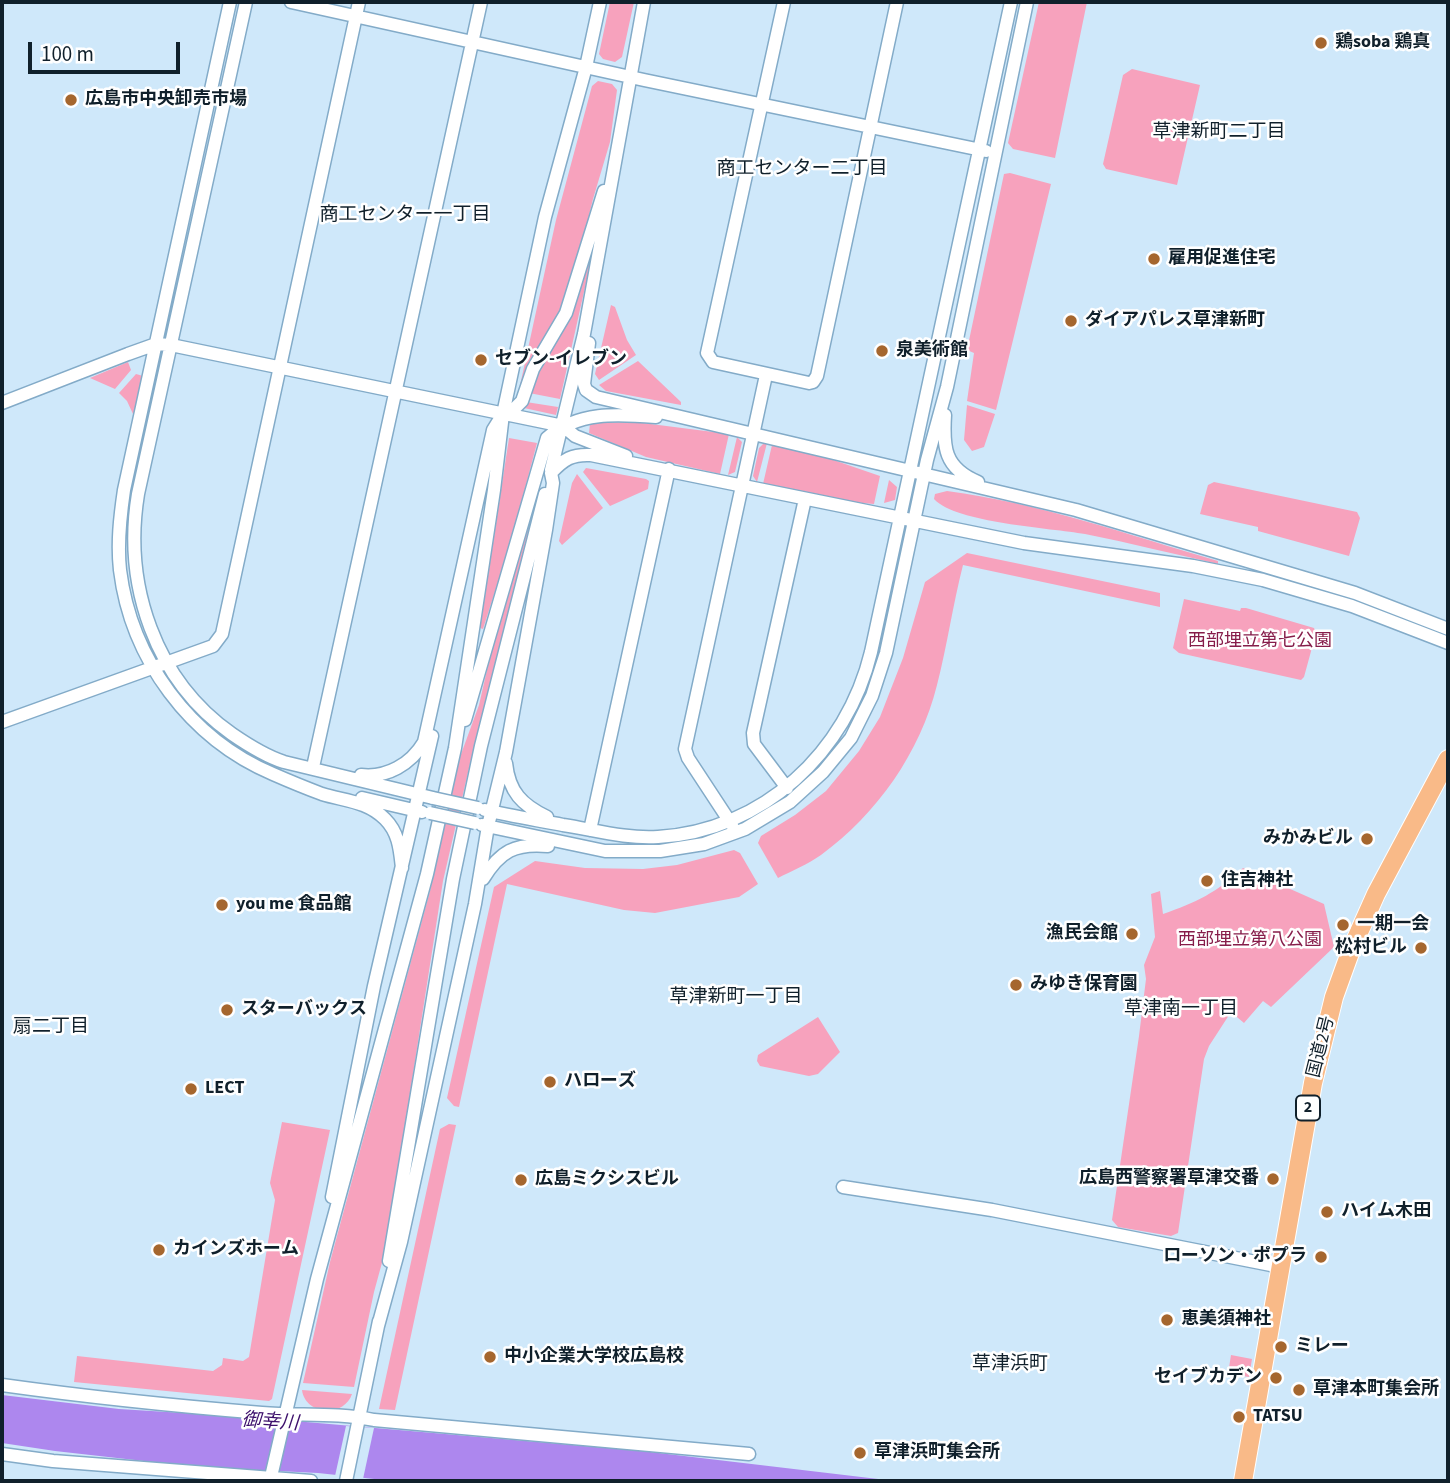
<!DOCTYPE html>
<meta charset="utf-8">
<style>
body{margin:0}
#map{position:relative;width:1450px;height:1483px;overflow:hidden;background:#cfe8fa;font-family:"Source Sans 3",sans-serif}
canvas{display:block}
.frame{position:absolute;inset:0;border:4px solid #10202b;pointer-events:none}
.scale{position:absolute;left:28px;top:42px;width:152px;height:32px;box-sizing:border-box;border:4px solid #10202b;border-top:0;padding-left:9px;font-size:21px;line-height:24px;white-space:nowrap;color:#10202b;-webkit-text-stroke:5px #fff;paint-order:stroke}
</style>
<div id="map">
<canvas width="1450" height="1483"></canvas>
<div class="frame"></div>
<div class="scale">100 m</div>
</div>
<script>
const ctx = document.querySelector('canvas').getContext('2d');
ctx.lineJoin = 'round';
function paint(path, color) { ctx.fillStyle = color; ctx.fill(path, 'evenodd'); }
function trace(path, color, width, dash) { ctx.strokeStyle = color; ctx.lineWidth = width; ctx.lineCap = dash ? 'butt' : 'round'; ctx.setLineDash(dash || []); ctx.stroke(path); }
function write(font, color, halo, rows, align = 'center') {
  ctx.font = font + ' "Source Sans 3","Noto Sans JP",sans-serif'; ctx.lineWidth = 5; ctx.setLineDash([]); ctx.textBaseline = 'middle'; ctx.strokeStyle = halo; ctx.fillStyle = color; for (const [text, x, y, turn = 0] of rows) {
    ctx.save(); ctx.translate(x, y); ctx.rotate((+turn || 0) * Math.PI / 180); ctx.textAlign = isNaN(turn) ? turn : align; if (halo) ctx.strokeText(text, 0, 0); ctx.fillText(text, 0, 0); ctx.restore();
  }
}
paint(new Path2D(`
 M610,2H634L622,57L615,62L603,59L599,54Z
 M1039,2H1087L1055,158L1013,149L1008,143Z
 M1132,69L1200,85L1177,185L1106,169L1103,164L1123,75Z
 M598,81L612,84L617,90L610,142L593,199L572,286L566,305L521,390H519L556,220L592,86Z
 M1010,173L1051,184L996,410L967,401L974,353L967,350L1004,174Z
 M586,265H590L560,399L529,393L534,377L574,306Z
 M611,305L615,307L627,340L636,355L599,380L595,374Z
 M638,361L681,402V405L606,391L599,385Z
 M128,362L131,370L115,389L90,378Z
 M136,374L143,376L136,412L133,414L127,401L119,393Z
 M526,402L558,407L556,415L524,408Z
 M967,405L995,414L984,447L972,451L964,440Z
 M635,422L729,434L720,474L646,457L589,433L590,423Z
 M737,437L742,442L735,472L728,475Z
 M509,438L537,443L512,538L483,629L480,628Z
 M764,443H767L757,482L753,476L759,448Z
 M772,445L816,454L880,476L874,504L851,502L763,484Z
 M586,468L646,479L649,481L648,489L610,506L583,472Z
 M577,474L603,508L562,545L559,541L572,483Z
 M889,480L897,487L895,500L884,503Z
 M1214,482L1357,512L1360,518L1349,556L1258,531V527L1200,514L1208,485Z
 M947,491C1039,503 1129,535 1218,561V564C1174,554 1130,543 1085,534C1051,528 956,523 934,499L935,494Z
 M530,516L533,517L472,755L443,881L386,1248L374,1292L354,1387L303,1383L330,1262L430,891L460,757L479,705L492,648Z
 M967,553L1160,593V607L963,565C953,604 947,646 937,685C920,753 877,814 821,855C808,864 792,871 778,878L758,843L761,836L795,815L826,791L859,751L880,717L903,658L925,582Z
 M1184,599L1240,611L1241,608H1246L1314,628L1316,633L1304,677L1301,680L1179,653L1173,648Z
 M734,850L740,853L758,884L739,897L655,913L624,910L507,884L459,1107L454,1106L447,1098L494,887L535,861L585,868L643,869L677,865Z
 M1243,868L1324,904L1334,947L1271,1007L1263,1001L1244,1023L1231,1012L1209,1046L1204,1059L1178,1233L1171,1236L1118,1227L1112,1220L1139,1036L1146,979L1144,965L1155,937L1151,894L1160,891L1163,914C1195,903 1218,892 1243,868Z
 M818,1017L840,1052L818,1074L809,1076L760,1066L757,1061L758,1055Z
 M282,1122L330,1130L272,1399L269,1401L74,1382L77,1356L213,1371L222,1365L223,1358L243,1361L249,1357L275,1200L270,1183Z
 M449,1124L456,1125L395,1410L379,1409L440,1129Z
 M1231,1355L1252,1359L1249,1377L1228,1374Z
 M302,1390L352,1394C344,1418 305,1415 302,1390Z`), '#f7a2bd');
paint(new Path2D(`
 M2,1395L119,1409L248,1417L642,1451L895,1481H393L318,1473L197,1467L55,1451L2,1443Z`), '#ad87ee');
paint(new Path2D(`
 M346,1426L374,1428L363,1479L335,1476Z`), '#cfe8fa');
const minor = new Path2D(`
 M230,2L124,490C120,517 117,543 120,570C131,659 190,739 273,774C289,781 306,788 322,794C345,801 367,801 385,819C399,833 400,850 402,868
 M246,2L138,494C123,585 155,680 232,734C248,745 265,756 284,762L433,798
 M291,2L644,80L986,151
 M784,2L707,353L713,362L809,383L813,382L817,376L897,2
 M589,343L584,384L586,390L596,397L1076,510L1355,593L1448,629
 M2,403L128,354L156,344L171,345L563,426L575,436L626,456
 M945,415C943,447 944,468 978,482
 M551,470L584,334L644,2
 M465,720L547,438C578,411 617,414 656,417
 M2,722L213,646L222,634L359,2
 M506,763C509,792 522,805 547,817
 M313,767L481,2
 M361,775C387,778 411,764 424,742L493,430L503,414L515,408L522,401L533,369L566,313L604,191
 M787,788L754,744L753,733L805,499
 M362,798L422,812
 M485,810C511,816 537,820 563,825C595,830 626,839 658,837C763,831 847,752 871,652L1011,2
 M482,825L605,851H660L704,844L745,829L790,802L823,772L851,738L872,696L886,653L927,460L947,387L1027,2
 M732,825L688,758L685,749L766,375
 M590,830L669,469
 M483,879C500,851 515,843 548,846
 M843,1187L992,1210L1271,1265L1280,1270
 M332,1197L374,986L432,736
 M389,1261L453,879L481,746L545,494
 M378,1326L401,1242L475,904L488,826L506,752L546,530L553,483L551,473C564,459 572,454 591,455L1024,543L1193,566L1263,580L1352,606L1448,643
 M2,1385C88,1397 175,1406 262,1413C299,1416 337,1412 374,1420L749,1454
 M2,1454L53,1461L311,1481
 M270,1481L317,1279L427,874L455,748L494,490L503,414L545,217L586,67L600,2
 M346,1481L379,1321`);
const highway = new Path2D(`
 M1243,1481L1313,1083L1334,997L1351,950L1376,894L1448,759`);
trace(minor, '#83abc8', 15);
trace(highway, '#fff', 20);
trace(minor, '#fff', 12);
trace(highway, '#f9ba88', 18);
const minorBridge = new Path2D(`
 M433,798L478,808
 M430,813L475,823`);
trace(minorBridge, '#83abc8', 15, []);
trace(minorBridge, '#fff', 12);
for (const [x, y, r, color] of [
 [1321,43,7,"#a5662e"],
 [71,100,7,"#a5662e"],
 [1154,259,7,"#a5662e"],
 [1071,321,7,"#a5662e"],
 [882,351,7,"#a5662e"],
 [481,360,7,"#a5662e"],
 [1367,839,7,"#a5662e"],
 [1207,881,7,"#a5662e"],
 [222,905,7,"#a5662e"],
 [1343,925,7,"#a5662e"],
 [1132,934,7,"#a5662e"],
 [1421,948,7,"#a5662e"],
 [1016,985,7,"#a5662e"],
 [227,1010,7,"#a5662e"],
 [550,1082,7,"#a5662e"],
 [191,1089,7,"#a5662e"],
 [1273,1179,7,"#a5662e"],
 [521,1180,7,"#a5662e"],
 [1327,1212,7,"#a5662e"],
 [159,1250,7,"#a5662e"],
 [1321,1257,7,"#a5662e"],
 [1167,1320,7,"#a5662e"],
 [1281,1347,7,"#a5662e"],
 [490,1357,7,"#a5662e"],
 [1276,1378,7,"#a5662e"],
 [1299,1390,7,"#a5662e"],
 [1239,1417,7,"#a5662e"],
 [860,1453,7,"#a5662e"]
]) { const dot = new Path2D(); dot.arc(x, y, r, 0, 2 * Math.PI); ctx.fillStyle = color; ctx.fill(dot); trace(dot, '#fff', 2.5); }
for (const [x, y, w] of [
 [1308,1108,24]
]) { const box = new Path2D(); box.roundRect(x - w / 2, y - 12.5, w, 25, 5); ctx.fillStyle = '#fff'; ctx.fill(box); trace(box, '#10202b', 2); }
write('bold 16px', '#10202b', null, [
 ["2",1308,1108]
]);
write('bold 18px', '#10202b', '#fff', [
 ["鶏soba 鶏真",1335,43],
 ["広島市中央卸売市場",85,100],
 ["雇用促進住宅",1168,259],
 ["ダイアパレス草津新町",1085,321],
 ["泉美術館",896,351],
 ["セブン-イレブン",495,360],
 ["みかみビル",1353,839,"right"],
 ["住吉神社",1221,881],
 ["you me 食品館",236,905],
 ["一期一会",1357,925],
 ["漁民会館",1118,934,"right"],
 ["松村ビル",1407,948,"right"],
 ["みゆき保育園",1030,985],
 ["スターバックス",241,1010],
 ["ハローズ",564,1082],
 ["LECT",205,1089],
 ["広島西警察署草津交番",1259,1179,"right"],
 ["広島ミクシスビル",535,1180],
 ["ハイム木田",1341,1212],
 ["カインズホーム",173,1250],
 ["ローソン・ポプラ",1307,1257,"right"],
 ["恵美須神社",1181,1320],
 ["ミレー",1295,1347],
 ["中小企業大学校広島校",504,1357],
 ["セイブカデン",1262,1378,"right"],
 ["草津本町集会所",1313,1390],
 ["TATSU",1253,1417],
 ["草津浜町集会所",874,1453]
], 'left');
write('18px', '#861d4a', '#fff', [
 ["西部埋立第七公園",1260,642],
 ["西部埋立第八公園",1250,941]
]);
write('18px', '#10202b', '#fff', [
 ["国道2号",1322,1047,-76]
]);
write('19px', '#10202b', '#fff', [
 ["草津新町二丁目",1219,133],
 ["商工センター二丁目",802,170],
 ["商工センター一丁目",405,216],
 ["草津新町一丁目",736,998],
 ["草津南一丁目",1181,1010],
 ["扇二丁目",51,1028],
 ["草津浜町",1010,1365]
]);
write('italic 19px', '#3c0f6b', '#fff', [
 ["御幸川",270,1423,4]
]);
</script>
